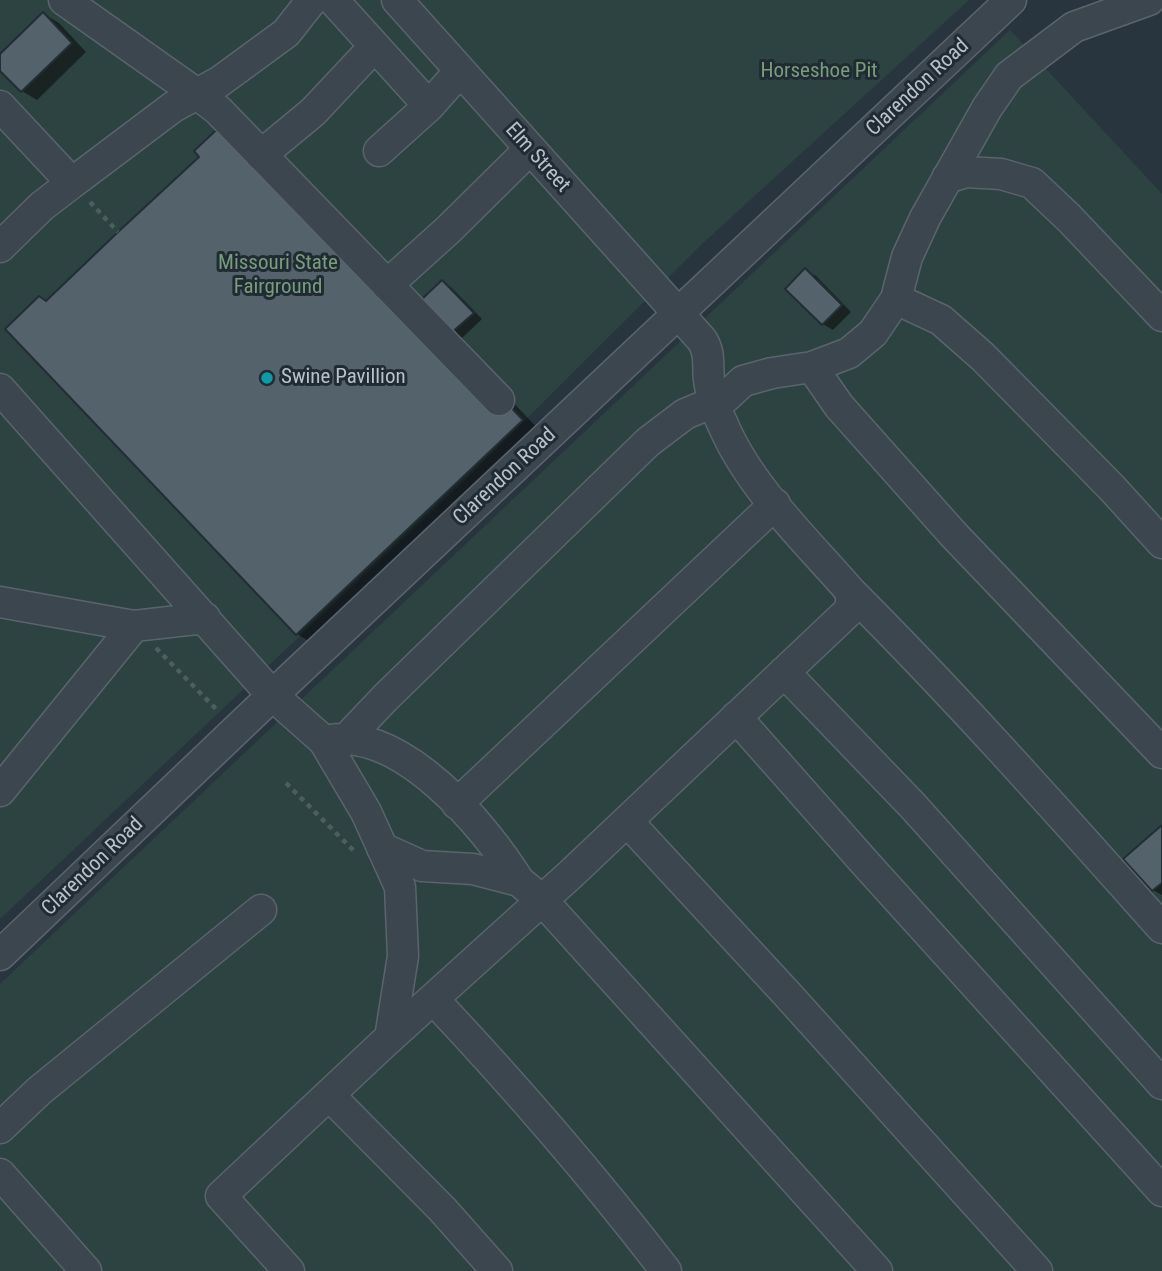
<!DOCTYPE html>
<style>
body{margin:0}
canvas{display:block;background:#28353e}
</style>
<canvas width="1162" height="1271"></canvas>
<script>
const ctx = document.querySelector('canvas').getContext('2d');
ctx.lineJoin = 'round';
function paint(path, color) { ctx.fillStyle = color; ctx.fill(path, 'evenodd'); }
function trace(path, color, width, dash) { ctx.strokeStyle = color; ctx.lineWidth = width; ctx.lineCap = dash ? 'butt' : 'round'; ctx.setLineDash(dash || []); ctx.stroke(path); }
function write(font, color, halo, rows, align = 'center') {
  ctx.font = font + ' "Roboto Condensed",sans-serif'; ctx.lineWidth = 6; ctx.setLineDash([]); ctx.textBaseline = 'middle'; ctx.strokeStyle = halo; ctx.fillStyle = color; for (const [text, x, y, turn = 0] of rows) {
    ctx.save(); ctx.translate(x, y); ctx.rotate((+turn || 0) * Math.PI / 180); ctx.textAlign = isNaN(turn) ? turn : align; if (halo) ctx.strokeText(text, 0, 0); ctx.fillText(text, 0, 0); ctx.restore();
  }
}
paint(new Path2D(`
 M0,0H969L703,243L464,481L0,919Z
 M1010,30L1162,194V1271H0V984Z`), '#2d4341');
paint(new Path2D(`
 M44,14L59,23L86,52L37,100L22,91L0,68V56Z
 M806,271L816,276L851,312L833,330L823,324L788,289Z
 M443,282L452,288L482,319L462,338L452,332Z
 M47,302L458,344L542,433L317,646L297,634Z
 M1162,827V895L1153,890Z`), '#0007');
const building = new Path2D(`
 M43,12L72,43L21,92L0,71V54Z
 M232,115L523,420L296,635L5,329L39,296L46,301L118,232L199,157L194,151Z
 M805,268L842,305L822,325L785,289Z
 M442,280L474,313L451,333L420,301Z
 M1162,825V883L1152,891L1123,859Z`);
paint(building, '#54626b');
trace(building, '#232d36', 2);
const minor = new Path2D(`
 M64,0L197,94L219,82L286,33L312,0
 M333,0L429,106
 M0,106L72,183L173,107L197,94L218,110L499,400
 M379,151L429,106L460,71
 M261,155L313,112L374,47
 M947,178L966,172L1001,174L1032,183L1069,218L1162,316
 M0,247L42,206L72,183
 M387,285L448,230L530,149
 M896,299L941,320L983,357L1112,488L1162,543
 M812,367L839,406L953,534L1162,753
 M0,389L272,695L324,741L366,812L400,887L403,956L390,1038
 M851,592C959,700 1060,814 1162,928
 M0,602L134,626L205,618
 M784,672L913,806L1162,1084
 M736,717L866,864L1162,1191
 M347,738L386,697L648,442L685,414L726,397L743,381L772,373L812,367L849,353L873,333L896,299L907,257L925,218L987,108L1009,76L1074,27L1149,0
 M330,740C403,728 484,825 519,881
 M0,791L134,626
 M457,804L775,504
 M627,821L787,994L1037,1271
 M382,848L422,866L473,869L519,881L542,900L877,1271
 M0,955L277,691L1011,0
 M433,999C515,1086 593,1176 666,1271
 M329,1095L442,1209L497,1271
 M0,1128L39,1091L261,910
 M0,1174L86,1271
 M289,1271L221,1196L384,1043L571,874L851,609V592C807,541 751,489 724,427C718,415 713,400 710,386C706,370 712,355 702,340L397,0`);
trace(minor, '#5a646c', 33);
trace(new Path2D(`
 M90,202L118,232
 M156,648L219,712
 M286,783L355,852`), '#4c5f5f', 4.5, [5, 5]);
trace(minor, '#3c464f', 30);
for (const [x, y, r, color] of [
 [267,378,7,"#0f9aa8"]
]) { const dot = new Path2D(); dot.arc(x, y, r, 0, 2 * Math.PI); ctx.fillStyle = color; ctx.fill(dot); trace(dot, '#212b34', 2.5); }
write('21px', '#799d7c', '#212b34', [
 ["Horseshoe Pit",819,72],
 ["Missouri State",278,264],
 ["Fairground",278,288]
]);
write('21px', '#b8c1c9', '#212b34', [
 ["Clarendon Road",918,88,-43],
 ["Elm Street",537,158,48],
 ["Clarendon Road",505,477,-43],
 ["Clarendon Road",93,867,-44]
]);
write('21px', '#b8c1c9', '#212b34', [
 ["Swine Pavillion",281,378]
], 'left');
</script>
